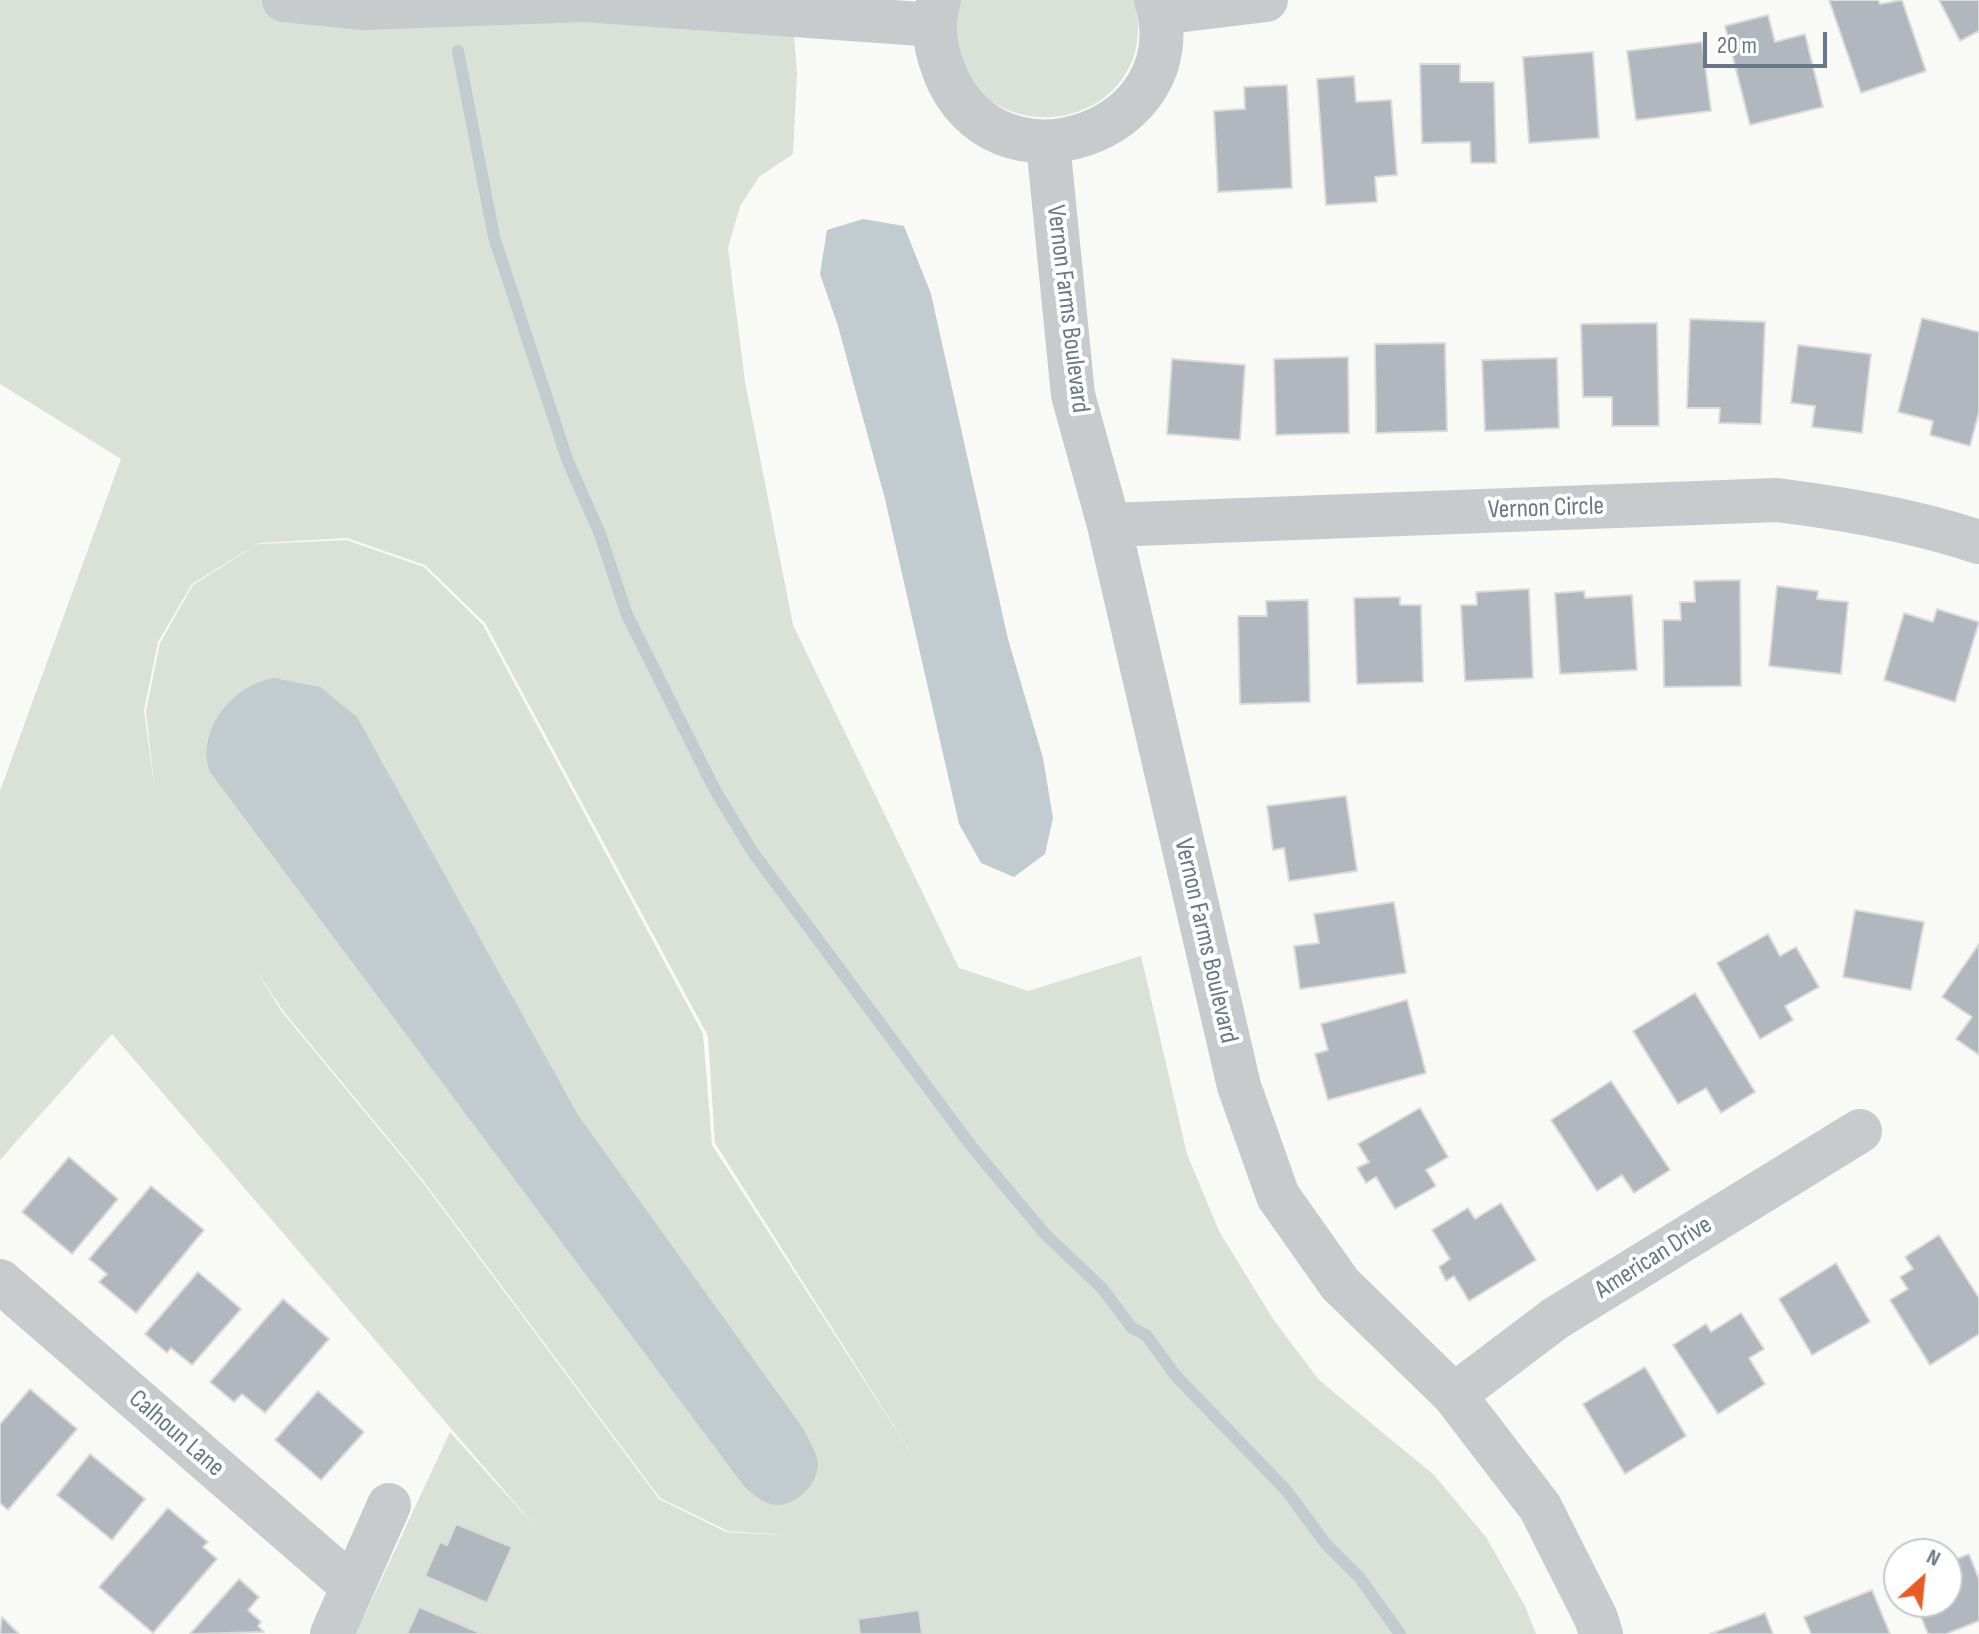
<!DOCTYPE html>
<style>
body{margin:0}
#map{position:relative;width:1979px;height:1634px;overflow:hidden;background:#f9f9f6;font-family:"Sofia Sans Condensed",sans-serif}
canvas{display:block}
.north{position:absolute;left:1883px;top:1538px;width:80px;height:80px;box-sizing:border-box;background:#fff;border:2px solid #c2c9d0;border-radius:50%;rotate:27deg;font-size:22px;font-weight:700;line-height:32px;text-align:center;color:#677889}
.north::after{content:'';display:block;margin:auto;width:28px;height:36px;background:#ea5c26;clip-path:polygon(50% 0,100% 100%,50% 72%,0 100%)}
.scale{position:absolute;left:1703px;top:32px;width:124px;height:36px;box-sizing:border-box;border:4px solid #677889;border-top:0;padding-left:10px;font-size:24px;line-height:28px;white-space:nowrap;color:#677889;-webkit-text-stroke:6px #fff;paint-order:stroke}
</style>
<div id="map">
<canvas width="1979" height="1634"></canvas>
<div class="north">N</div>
<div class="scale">20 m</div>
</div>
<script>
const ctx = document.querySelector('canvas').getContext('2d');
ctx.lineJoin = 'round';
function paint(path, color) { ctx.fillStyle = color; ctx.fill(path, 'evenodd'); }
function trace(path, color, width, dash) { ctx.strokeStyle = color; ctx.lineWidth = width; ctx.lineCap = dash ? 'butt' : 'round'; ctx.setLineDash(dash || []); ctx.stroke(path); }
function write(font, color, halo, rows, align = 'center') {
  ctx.font = font + ' "Sofia Sans Condensed",sans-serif'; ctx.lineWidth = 8; ctx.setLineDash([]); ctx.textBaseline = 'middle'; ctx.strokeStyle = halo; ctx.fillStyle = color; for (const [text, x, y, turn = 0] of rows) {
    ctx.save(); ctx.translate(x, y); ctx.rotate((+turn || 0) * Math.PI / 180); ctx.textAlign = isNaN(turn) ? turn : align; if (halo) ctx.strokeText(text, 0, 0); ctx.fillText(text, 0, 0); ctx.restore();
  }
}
paint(new Path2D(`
 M0,0H791L797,73L793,154L759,177L740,206L728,248L745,382L793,625L959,968L1028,991L1141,956L1187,1154L1219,1231L1273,1319L1319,1380L1434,1475L1486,1537L1525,1606L1536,1634H356L450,1432L540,1532L112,1034L0,1160V791L121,459L0,384ZM347,538L425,565L485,623L708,1036L715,1143L922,1470L712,1145L703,1034L483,625L424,567L346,540L258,544L193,585L160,643L146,711L155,793L144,710L158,642L192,584L259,543ZM255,969L284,1012L422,1179L660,1498L728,1531L798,1536L726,1532L659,1499L421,1180L282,1012Z
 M954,0H1134C1160,93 1056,151 983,96C973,89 960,74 957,62C953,42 955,20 954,0Z`), '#dae1d7');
paint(new Path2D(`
 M863,219L904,226L931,294L1008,639L1043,758L1053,818L1045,854L1014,877L981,863L959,824L885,499L838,326L820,274L827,230Z
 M274,678L320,687L357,717L578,1115L804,1430C808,1439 815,1450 817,1459C822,1481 797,1506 776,1505C764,1504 752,1494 744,1486L210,772C195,730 234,684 274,678Z`), '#c1cbd0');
trace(new Path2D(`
 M458,51L494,237L567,459L600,534L627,615L715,790L752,851L972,1147L1045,1234L1102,1288L1132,1328L1146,1335L1176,1376L1286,1490L1326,1544L1359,1577L1400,1634`), '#c1cbd0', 12);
const building = new Path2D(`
 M1829,0H1878L1880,4L1902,0L1926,71L1861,93Z
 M1939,0H1979V31L1960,41Z
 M1768,15L1775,42L1805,34L1823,107L1750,125L1725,26Z
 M1702,42L1711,111L1636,120L1627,51Z
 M1593,52L1599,138L1529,143L1523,57Z
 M1420,64H1460V82H1494L1496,163H1471L1470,142L1422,143Z
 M1354,76L1356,102L1391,100L1397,175L1375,177L1377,202L1326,205L1317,79Z
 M1287,85L1292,188L1218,192L1214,111L1245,109L1244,87Z
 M1922,318L1979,332V412L1970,446L1930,435L1933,421L1898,412Z
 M1690,319L1765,322L1761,424L1719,423L1720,408H1687Z
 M1657,323L1659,426H1612V397H1583L1581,324Z
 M1445,343L1447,431L1376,433L1375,344Z
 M1798,345L1871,354L1862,433L1812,427L1815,406L1791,403Z
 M1348,357L1349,433L1276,435L1274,359Z
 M1557,358L1559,428L1485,431L1482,360Z
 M1172,359L1245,365L1240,440L1167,434Z
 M1740,580L1741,686L1664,687L1663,620H1681L1680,602H1695L1694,581Z
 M1777,586L1818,591L1817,599L1848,602L1841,674L1769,666Z
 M1529,589L1533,678L1465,681L1461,605H1477L1476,592Z
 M1584,591L1585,598L1632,595L1637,670L1560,674L1555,593Z
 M1400,597V605H1421L1423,682L1357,684L1354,598Z
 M1308,600L1310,702L1240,704L1238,616H1267L1266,601Z
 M1937,609L1979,622L1955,702L1884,680L1904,613L1933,622Z
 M1346,796L1357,871L1289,881L1284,848L1273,850L1267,806Z
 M1394,902L1406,973L1300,989L1294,946L1319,943L1314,914Z
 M1855,910L1924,922L1911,990L1843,977Z
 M1768,934L1780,956L1796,947L1819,987L1785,1006L1793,1020L1760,1039L1717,963Z
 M1979,944V1055L1956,1039L1972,1017L1942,997Z
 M1695,993L1755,1092L1721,1113L1706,1088L1678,1104L1633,1031Z
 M1407,1000L1426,1073L1328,1100L1315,1054L1328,1050L1321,1024Z
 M1611,1081L1670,1170L1634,1193L1622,1175L1597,1191L1551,1120Z
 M1420,1108L1448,1157L1426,1170L1436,1186L1395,1209L1376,1177L1366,1183L1357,1168L1369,1162L1358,1144Z
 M69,1157L118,1199L72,1254L22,1212Z
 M151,1186L204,1230L136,1313L99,1282L107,1274L89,1259Z
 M1501,1203L1536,1260L1469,1301L1454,1276L1446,1281L1439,1267L1450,1259L1432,1230L1468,1208L1475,1219Z
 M1939,1235L1979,1298V1334L1930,1365L1890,1300L1908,1289L1900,1277L1913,1269L1905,1257Z
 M1836,1263L1870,1322L1812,1355L1779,1299Z
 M198,1272L241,1309L192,1365L171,1348L167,1353L145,1334Z
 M283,1299L329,1339L265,1413L242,1394L234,1402L210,1382Z
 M1741,1313L1764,1349L1749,1358L1765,1384L1718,1414L1673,1345L1706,1324L1711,1332Z
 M1645,1367L1686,1436L1625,1474L1583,1404Z
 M30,1389L77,1429L8,1510L0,1503V1424Z
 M318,1391L364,1432L321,1480L275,1440Z
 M90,1454L145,1499L112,1540L57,1495Z
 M168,1508L208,1542L203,1547L217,1559L153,1633L99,1587Z
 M456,1524L512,1547L487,1603L425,1576L440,1542L447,1545Z
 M1969,1554L1979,1579V1621L1946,1634H1928L1915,1602H1947V1563Z
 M239,1579L259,1597L248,1610L261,1622L258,1626L264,1632L190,1634Z
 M1872,1590L1890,1634H1811L1804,1617Z
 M419,1607L478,1632L482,1634H407Z
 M919,1610L922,1634H860L858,1619Z
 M1765,1613L1773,1634H1710Z
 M2,1617L19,1634H0Z`);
paint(building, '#b0b7be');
trace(building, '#dbdbd9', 2);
trace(new Path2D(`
 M284,0L364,8L585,0L935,25
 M939,0C931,24 935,48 944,71C994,202 1197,133 1156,0
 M1160,13L1266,0
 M1048,143L1073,395L1109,525L1239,1086L1278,1196L1340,1284L1454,1395L1540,1507L1596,1618L1601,1634
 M1109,525L1777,500C1846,509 1912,520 1979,542
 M0,1281L352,1586
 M1454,1395L1556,1318L1860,1131
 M332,1634L389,1505`), '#c7cbce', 44);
write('26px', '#677889', '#fff', [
 ["Vernon Farms Boulevard",1067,309,83],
 ["Vernon Circle",1546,509,-2],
 ["Vernon Farms Boulevard",1205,941,77],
 ["American Drive",1654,1258,-32],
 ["Calhoun Lane",176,1434,41]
]);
</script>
